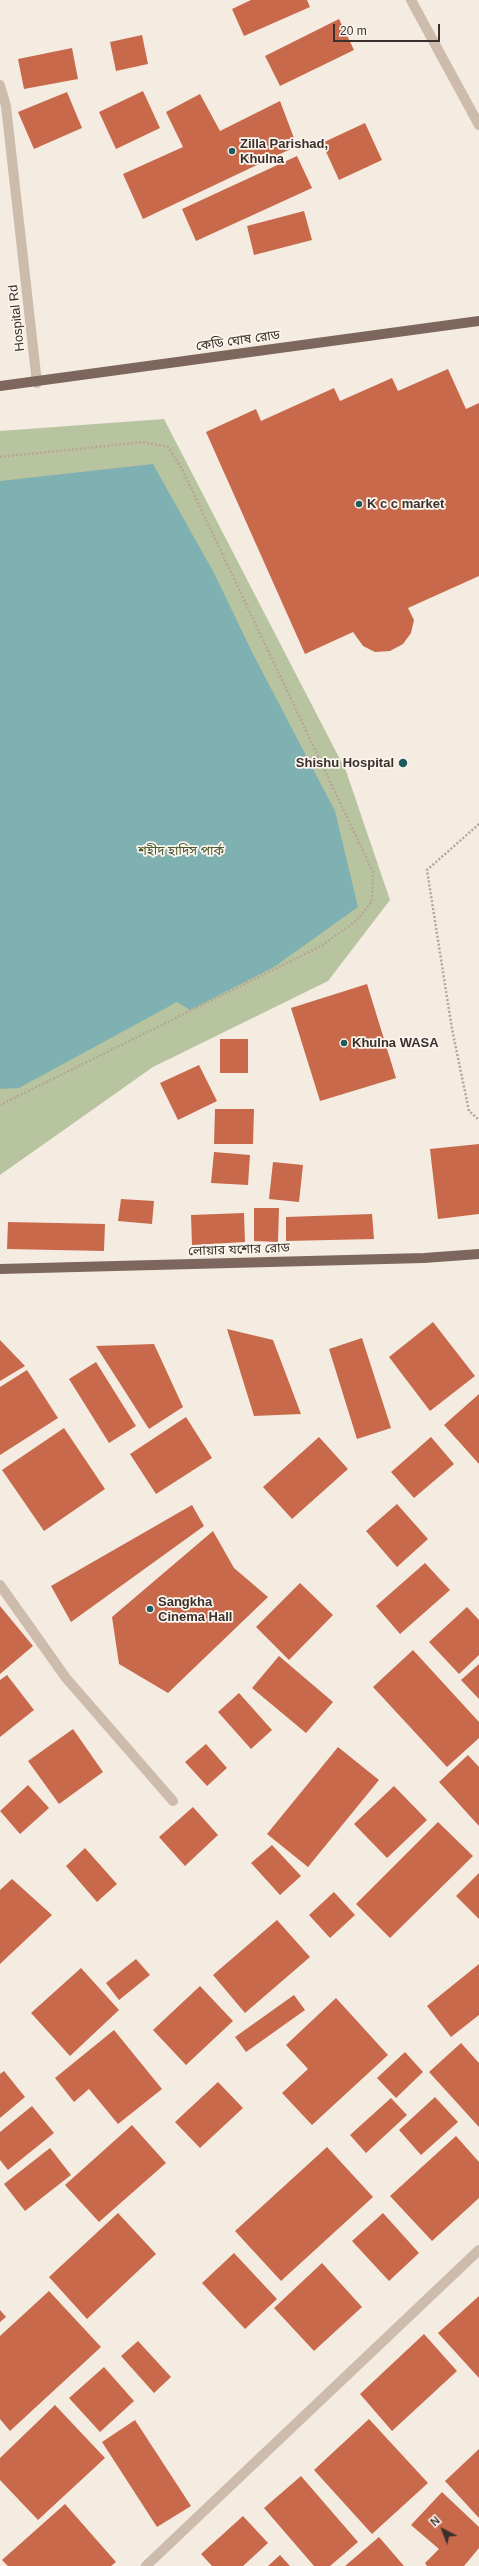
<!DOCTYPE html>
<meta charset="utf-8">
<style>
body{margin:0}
#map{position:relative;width:479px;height:2566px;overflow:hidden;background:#f4ebe1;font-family:Helvetica,sans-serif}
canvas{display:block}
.north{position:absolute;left:423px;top:2510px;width:40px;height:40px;-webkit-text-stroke:3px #fbf5ee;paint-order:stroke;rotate:318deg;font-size:11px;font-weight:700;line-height:16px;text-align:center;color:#3b302b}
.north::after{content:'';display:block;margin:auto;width:14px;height:18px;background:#3b302b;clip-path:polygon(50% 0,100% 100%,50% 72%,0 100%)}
.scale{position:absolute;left:333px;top:24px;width:107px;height:18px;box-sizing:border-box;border:2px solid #3b302b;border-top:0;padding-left:5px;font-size:12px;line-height:14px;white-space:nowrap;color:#3b302b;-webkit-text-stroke:3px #fbf5ee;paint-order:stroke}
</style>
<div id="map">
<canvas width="479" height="2566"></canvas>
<div class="north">N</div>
<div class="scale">20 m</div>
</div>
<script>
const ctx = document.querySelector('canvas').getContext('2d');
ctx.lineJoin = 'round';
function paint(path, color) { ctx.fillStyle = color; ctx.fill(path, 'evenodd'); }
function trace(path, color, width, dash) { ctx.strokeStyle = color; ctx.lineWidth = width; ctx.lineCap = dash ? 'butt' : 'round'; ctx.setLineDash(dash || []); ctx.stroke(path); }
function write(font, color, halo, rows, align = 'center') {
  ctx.font = font + ' Helvetica,"Noto Sans Bengali",sans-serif'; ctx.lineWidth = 3.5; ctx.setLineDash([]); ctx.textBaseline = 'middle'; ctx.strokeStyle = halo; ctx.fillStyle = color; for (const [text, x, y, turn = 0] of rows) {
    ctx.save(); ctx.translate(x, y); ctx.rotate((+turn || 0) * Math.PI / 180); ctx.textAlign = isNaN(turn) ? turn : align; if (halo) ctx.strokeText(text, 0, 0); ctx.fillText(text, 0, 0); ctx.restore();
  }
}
paint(new Path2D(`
 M164,419L346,771L390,900L328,981L153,1067L0,1175V431Z`), '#b8c4a0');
paint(new Path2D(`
 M153,464L214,573L253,654L335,811L358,907L274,967L190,1010L177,1002L19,1088L0,1089V481Z`), '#7fb0b2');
paint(new Path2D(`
 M251,0H307L310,7L244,36L232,9Z
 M339,19L354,50L280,86L265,56Z
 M142,35L148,64L116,71L110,42Z
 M72,48L78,79L24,89L18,59Z
 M143,91L160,128L116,149L99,112Z
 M67,92L82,128L34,149L18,112Z
 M200,94L220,131L280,101L297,146L143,219L123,174L183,147L166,112Z
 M365,123L382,160L339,180L322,143Z
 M297,156L312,188L196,241L182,209Z
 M304,211L312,240L254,255L247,226Z
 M448,369L466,409L479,403V576L408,608L414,620L411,633L403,644L390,651L375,652L363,646L353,632L305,654L206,432L256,409L261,421L334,388L340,401L392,378L398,391Z
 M367,984L396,1078L320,1101L291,1008Z
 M220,1039H248V1073H220Z
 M199,1065L217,1101L178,1120L160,1083Z
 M215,1109H254L253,1144H214Z
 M479,1144V1214L438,1219L430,1149Z
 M214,1152L250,1155L248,1185L211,1183Z
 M273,1162L303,1165L299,1202L269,1199Z
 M121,1199L154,1201L152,1224L118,1221Z
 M254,1208H279L278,1242L254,1241Z
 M244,1213L245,1242L192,1245L191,1215Z
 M372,1214L374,1239L286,1241V1217Z
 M8,1222L105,1224L104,1251L7,1249Z
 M433,1322L475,1376L430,1411L389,1357Z
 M227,1329L273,1340L301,1414L254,1416Z
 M362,1338L391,1428L357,1439L329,1349Z
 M0,1340L25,1366L0,1381Z
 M154,1344L183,1407L149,1429L96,1346Z
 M96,1362L136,1426L109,1443L69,1379Z
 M27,1370L58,1418L0,1455V1387Z
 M479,1394V1464L444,1425Z
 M186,1417L212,1458L156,1494L130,1454Z
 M64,1428L105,1489L44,1531L2,1470Z
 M319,1437L348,1469L292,1519L263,1487Z
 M431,1437L454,1464L414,1498L391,1472Z
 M397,1504L428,1539L397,1567L366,1531Z
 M192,1505L204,1526L71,1622L51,1586Z
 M213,1531L234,1568L268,1597L168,1693L119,1664L112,1617Z
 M425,1563L450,1590L400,1634L376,1606Z
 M300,1583L333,1615L289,1660L256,1627Z
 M0,1606L33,1646L0,1674Z
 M467,1607L479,1620V1655L459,1674L429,1642Z
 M413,1650L479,1722V1738L447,1767L373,1687Z
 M279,1656L333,1702L306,1733L252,1688Z
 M479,1664V1699L461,1680Z
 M7,1675L34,1710L0,1737V1680Z
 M239,1693L272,1730L251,1749L218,1712Z
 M73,1729L103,1772L59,1804L28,1761Z
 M206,1744L227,1768L207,1786L185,1762Z
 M338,1747L379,1780L308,1867L267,1834Z
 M468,1755L479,1767V1826L439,1782Z
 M28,1785L49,1808L20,1834L0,1811Z
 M394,1786L427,1820L387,1858L354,1824Z
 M193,1807L218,1835L185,1866L159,1837Z
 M438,1822L473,1856L390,1938L356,1904Z
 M272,1845L301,1876L280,1895L251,1863Z
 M85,1848L117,1884L97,1902L66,1866Z
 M479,1873V1919L456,1896Z
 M12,1879L52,1915L0,1964V1890Z
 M334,1892L355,1915L330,1938L309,1915Z
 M277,1920L310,1957L245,2013L213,1975Z
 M136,1959L150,1975L119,2000L106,1983Z
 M479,1964V2015L451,2037L427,2006Z
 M81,1968L119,2010L70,2056L31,2013Z
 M200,1986L233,2021L186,2065L153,2030Z
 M294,1995L305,2010L246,2052L235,2037Z
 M336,1998L388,2055L312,2125L282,2093L308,2069L286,2045Z
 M114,2030L162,2089L118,2124L89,2089L74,2102L55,2078Z
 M461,2043L479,2063V2127L429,2072Z
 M405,2052L423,2072L396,2098L377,2078Z
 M4,2071L25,2097L0,2118V2074Z
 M218,2082L243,2108L200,2148L175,2122Z
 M435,2097L458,2122L421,2155L399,2130Z
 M391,2098L407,2115L366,2153L350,2135Z
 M32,2106L54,2133L8,2170L0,2160V2132Z
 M132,2125L166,2163L99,2222L65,2185Z
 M456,2136L479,2162V2198L432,2241L390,2196Z
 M327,2147L373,2197L281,2281L235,2231Z
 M50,2148L71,2175L25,2211L4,2184Z
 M118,2213L156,2254L87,2319L49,2277Z
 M383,2213L419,2253L389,2281L352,2241Z
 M234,2253L277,2299L245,2329L202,2283Z
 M322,2263L362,2307L314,2351L274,2308Z
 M49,2291L101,2347L10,2431L0,2419V2336Z
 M479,2296V2378L438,2333Z
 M0,2310L6,2317L0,2322Z
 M424,2334L457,2371L392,2431L360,2394Z
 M138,2341L171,2377L154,2393L121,2356Z
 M104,2367L134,2401L100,2432L69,2398Z
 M55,2405L105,2458L38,2520L0,2480V2458Z
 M369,2419L428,2483L372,2534L314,2470Z
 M135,2420L191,2506L157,2527L102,2442Z
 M479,2449V2518L445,2481Z
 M301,2476L358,2542L330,2566H314L264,2508Z
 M442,2492L479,2527V2548L464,2566H427L425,2563L439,2549L411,2525Z
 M65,2504L116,2562L111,2566H8L2,2560Z
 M243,2516L268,2543L243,2566H212L201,2554Z
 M379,2537L404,2566H345Z
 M280,2555L290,2566H268Z`), '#c8694b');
trace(new Path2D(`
 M0,457L143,442L168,447L182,469L373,872L372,901L356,921L321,946L0,1105
 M479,824L427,870L452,1029L469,1111L479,1120`), '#b9a596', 2.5, [2, 2]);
trace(new Path2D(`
 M411,0L479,125
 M0,85L6,106L37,383
 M0,1585L66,1678L173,1801
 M146,2566L479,2250`), '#cdbbac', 10);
trace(new Path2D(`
 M0,386L479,321
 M0,1269L424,1258L479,1254`), '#7d675c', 10);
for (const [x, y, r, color] of [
 [232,151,4,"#1f5a5e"],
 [359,504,4,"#1f5a5e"],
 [403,763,5,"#1f5a5e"],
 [344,1043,4,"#1f5a5e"],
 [150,1609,4,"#1f5a5e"]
]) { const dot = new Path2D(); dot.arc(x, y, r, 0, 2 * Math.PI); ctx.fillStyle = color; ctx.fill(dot); trace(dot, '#fbf5ee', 1.5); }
write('bold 13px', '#3b302b', '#fbf5ee', [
 ["Zilla Parishad,",240,144],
 ["Khulna",240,159],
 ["K c c market",367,504],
 ["Shishu Hospital",394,763,"right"],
 ["Khulna WASA",352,1043],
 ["Sangkha",158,1602],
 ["Cinema Hall",158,1617]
], 'left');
write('13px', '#3b302b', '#fbf5ee', [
 ["Hospital Rd",17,318,-96],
 ["কেডি ঘোষ রোড",238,341,-8],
 ["লোয়ার যশোর রোড",239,1250,-2]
]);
write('13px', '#4a5a2e', '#fbf5ee', [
 ["শহীদ হাদিস পার্ক",181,851]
]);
</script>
